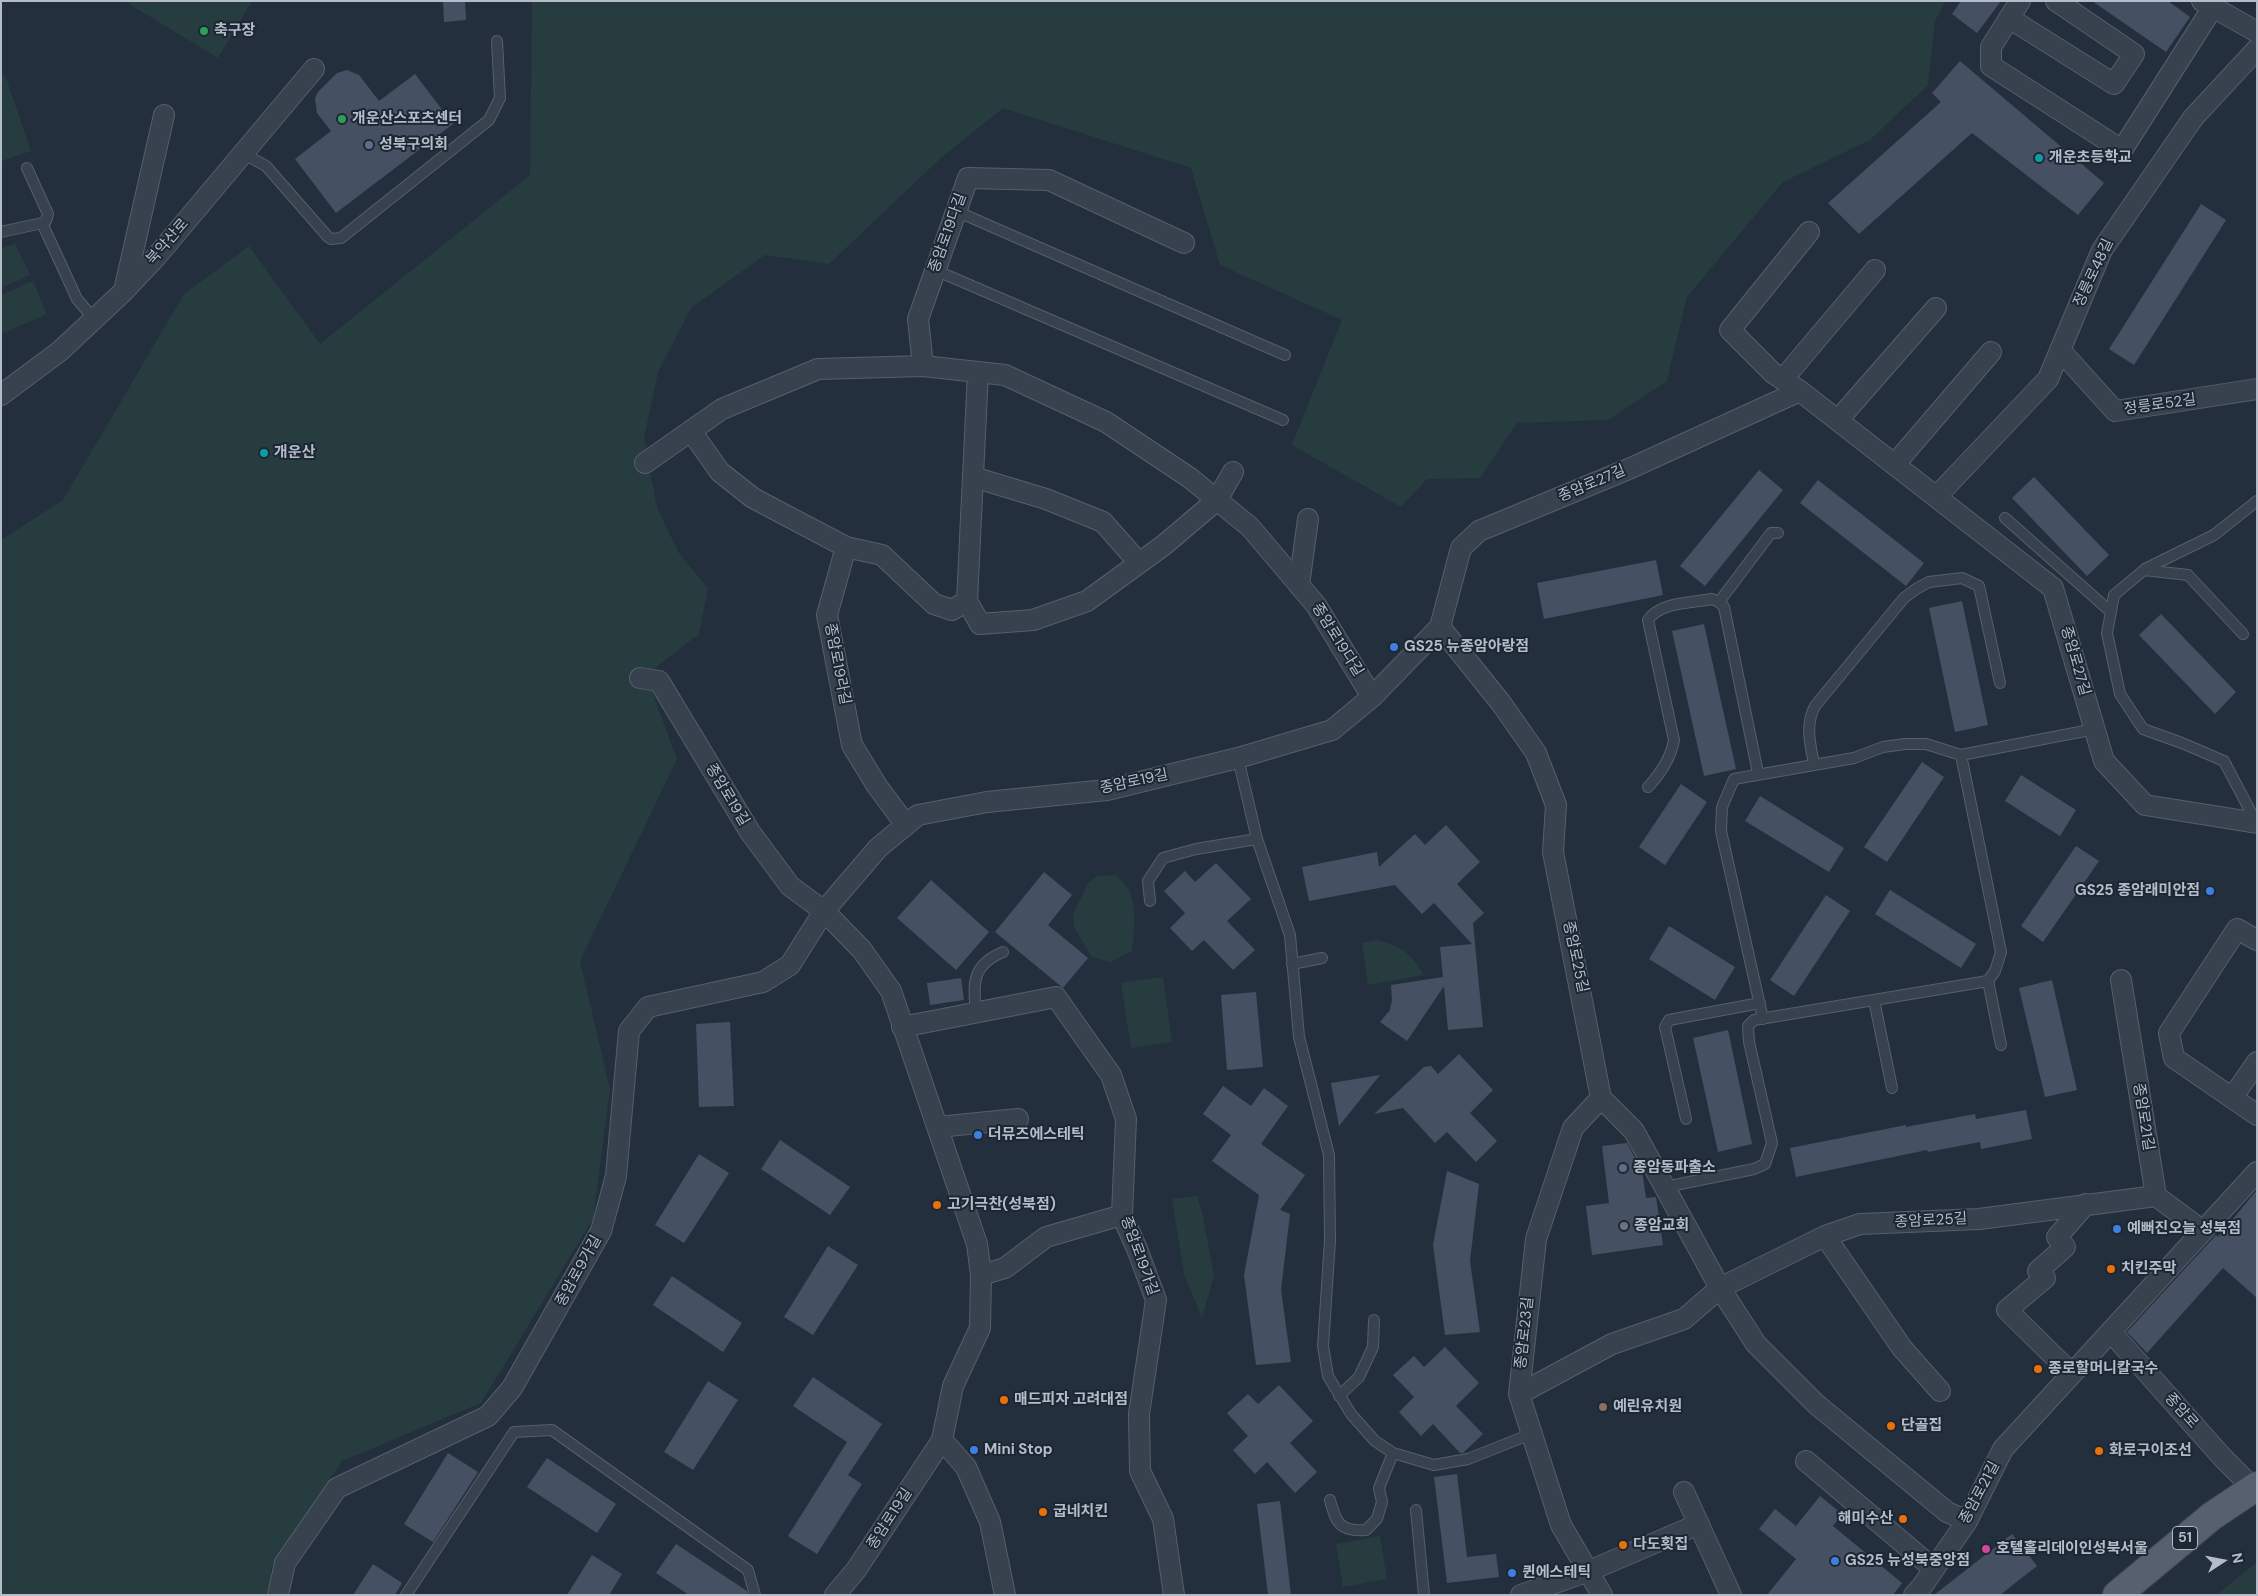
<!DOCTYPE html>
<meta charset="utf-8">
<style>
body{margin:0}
#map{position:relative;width:2258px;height:1596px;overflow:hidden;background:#242f3e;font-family:"DM Sans",sans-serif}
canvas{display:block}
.frame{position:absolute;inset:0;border:2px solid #b4bcc9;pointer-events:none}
.north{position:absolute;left:2198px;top:1536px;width:50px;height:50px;-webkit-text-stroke:4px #1d2633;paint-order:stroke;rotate:79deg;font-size:14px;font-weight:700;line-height:20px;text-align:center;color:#b4bcc9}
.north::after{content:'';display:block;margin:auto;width:18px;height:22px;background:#b4bcc9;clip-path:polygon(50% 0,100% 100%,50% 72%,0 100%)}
</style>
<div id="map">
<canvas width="2258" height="1596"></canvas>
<div class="frame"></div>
<div class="north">N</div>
</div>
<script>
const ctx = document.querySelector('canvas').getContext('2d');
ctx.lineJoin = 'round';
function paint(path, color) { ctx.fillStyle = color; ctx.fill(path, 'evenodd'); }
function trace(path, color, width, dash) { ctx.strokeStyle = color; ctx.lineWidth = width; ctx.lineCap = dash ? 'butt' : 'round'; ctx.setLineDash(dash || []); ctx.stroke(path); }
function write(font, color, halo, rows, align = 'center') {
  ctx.font = font + ' "DM Sans","Noto Sans KR",sans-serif'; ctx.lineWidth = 4; ctx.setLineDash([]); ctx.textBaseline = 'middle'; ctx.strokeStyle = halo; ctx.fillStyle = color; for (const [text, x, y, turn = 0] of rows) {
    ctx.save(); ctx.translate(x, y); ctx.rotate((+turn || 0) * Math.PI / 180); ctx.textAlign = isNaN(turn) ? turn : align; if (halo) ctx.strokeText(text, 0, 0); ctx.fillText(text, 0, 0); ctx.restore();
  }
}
paint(new Path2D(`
 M131,1H252L218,58L129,4Z
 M532,1H1946L1935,21L1928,85L1870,140L1783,182L1687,297L1667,381L1608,420L1517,423L1480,478L1427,479L1401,507L1292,445L1342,320L1220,265L1191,168L1003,108L942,157L829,264L765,255L691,308L658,372L644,438L657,508L680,555L708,588L699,634L646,675L677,759L580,961L610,1089L593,1219L481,1403L342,1461L271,1569L274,1595H1V540L63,500L184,294L249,246L320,344L530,175Z
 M5,75L31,151L1,161V76Z
 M15,243L30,275L1,288V249Z
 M33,281L47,314L1,334V295Z
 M1115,875C1120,879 1126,885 1129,890C1137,909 1134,932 1132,951L1111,962L1092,957L1074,927L1073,914L1088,884L1096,876Z
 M1377,940C1402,947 1410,952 1424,975L1368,985L1362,943Z
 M1163,977L1172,1042L1131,1048L1121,983Z
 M1197,1196L1202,1212L1214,1275L1202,1318L1184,1274L1172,1199Z
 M1380,1536L1387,1579L1343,1587L1336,1544Z
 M2257,1562V1595H2216Z`), '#263c3f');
paint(new Path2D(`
 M443,1H465L466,20L444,22Z
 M1961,1H2001L1977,33L1952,14Z
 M2092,1H2168L2190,17L2166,52Z
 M1960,61L2104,183L2078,215L1972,133L1859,234L1828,203L1941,102L1932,93Z
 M347,70L359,75L379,101L415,74L453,124L336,213L295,159L331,131L317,113L315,99L317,93L337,73Z
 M2201,204L2226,220L2134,365L2109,349Z
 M1759,470L1783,490L1705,586L1680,566Z
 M2034,477L2109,555L2087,576L2012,498Z
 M1818,480L1924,563L1906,586L1800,503Z
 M1656,560L1663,595L1544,619L1537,583Z
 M1962,601L1988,725L1955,732L1929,608Z
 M2161,614L2236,692L2215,714L2139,635Z
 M1704,624L1736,769L1704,776L1672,631Z
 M1922,762L1944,777L1887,862L1864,847Z
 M2021,775L2076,810L2060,836L2005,801Z
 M1681,784L1707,802L1665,865L1639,847Z
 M1760,796L1844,848L1829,872L1745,821Z
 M1446,825L1480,862L1457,884L1484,913L1473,923L1483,1027L1448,1030L1444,986L1407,1041L1380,1022L1390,1010L1392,1000L1391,985L1443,977L1440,947L1472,944L1434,903L1422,914L1395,885L1309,901L1302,867L1377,852L1379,867L1415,834L1425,845Z
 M2076,846L2099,861L2043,942L2021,926Z
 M1216,863L1251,899L1227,921L1255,950L1233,970L1204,940L1192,951L1170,928L1185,913L1164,891L1185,871L1195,882Z
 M1044,872L1072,895L1048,925L1088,958L1063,988L995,932Z
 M931,880L989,932L956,970L897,918Z
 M1890,890L1976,944L1961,968L1875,914Z
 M1826,895L1850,911L1794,996L1770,980Z
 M1669,926L1735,967L1715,1000L1649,959Z
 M961,978L964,1000L930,1005L927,983Z
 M2052,980L2077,1090L2045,1097L2019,988Z
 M1256,992L1263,1067L1227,1070L1221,995Z
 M730,1022L734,1106L699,1107L696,1024Z
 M1728,1030L1752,1144L1718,1152L1693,1038Z
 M1459,1054L1493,1090L1470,1113L1497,1141L1476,1162L1447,1132L1435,1143L1403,1108L1374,1114L1424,1067L1431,1066L1438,1074Z
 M1380,1075L1339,1126L1331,1083Z
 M1223,1086L1251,1106L1264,1088L1288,1106L1261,1144L1305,1175L1280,1210L1290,1214L1281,1290L1291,1362L1256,1365L1244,1275L1259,1195L1212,1161L1231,1135L1203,1114Z
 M2026,1110L2032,1139L1981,1149L1980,1142L1928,1152L1927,1150L1796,1177L1790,1148L1906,1125V1127L1975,1114L1976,1119Z
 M780,1140L850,1187L830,1215L761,1169Z
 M1627,1143L1642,1171L1646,1198L1656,1197L1663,1245L1592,1255L1586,1206L1609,1203L1602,1146Z
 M699,1154L729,1173L684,1243L655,1225Z
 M1447,1171L1479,1184L1470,1261L1480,1332L1445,1335L1433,1245Z
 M2257,1190V1298L2223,1268L2147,1353L2127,1332L2216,1235L2218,1237Z
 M828,1246L858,1265L813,1335L784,1317Z
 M672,1276L742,1323L723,1352L653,1305Z
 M1445,1347L1479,1383L1456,1406L1483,1434L1463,1453H1460L1433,1424L1421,1436L1399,1412L1414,1397L1393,1375L1414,1356L1424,1367Z
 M813,1377L882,1424L848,1475L862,1484L817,1554L788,1536L847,1442L793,1406Z
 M708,1381L738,1400L693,1470L664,1452Z
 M1279,1385L1313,1421L1290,1443L1317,1472L1295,1493L1267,1462L1255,1474L1233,1450L1248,1436L1227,1413L1248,1394L1258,1404Z
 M448,1453L478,1472L433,1542L404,1524Z
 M547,1458L616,1504L597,1533L527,1487Z
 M1457,1474L1467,1557L1496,1554L1499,1577L1447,1583L1434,1477Z
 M1820,1496L1842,1514L1833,1526L1902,1583L1893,1595H1767L1796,1559L1759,1529L1775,1509L1796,1526Z
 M1280,1501L1291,1595H1268L1257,1504Z
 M2012,1534L2037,1566L2000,1595H1934Z
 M676,1544L747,1591L748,1595H689L656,1573Z
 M592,1555L622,1574L609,1595H567Z
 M373,1564L402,1583L395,1595H353Z`), '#455162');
const service = new Path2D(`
 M244,154L266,166L328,237L331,239L341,238L489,120L500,98L497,41
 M27,168L48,214L46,221L42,223
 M956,211L1285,355
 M1,232L42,223L77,299L94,319
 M935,270L1283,420
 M2005,518L2111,612
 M2145,569L2214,535L2257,501
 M1719,602L1771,533H1778
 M2243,634L2188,575L2144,570L2114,595L2107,633L2120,694L2143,729L2182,743L2224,761L2256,822
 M1238,758L1257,839L1290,935L1299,1037L1329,1155L1330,1240L1323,1346L1328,1376L1351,1414L1375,1441L1393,1453L1434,1465L1468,1459L1531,1434
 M1814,764C1810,743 1805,725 1815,706L1904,598L1916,589L1929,582L1962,578L1979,586L2000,683
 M1648,787C1661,773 1671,758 1674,740L1648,620C1660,602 1692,603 1712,599L1719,602L1724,607L1758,773
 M1150,901L1148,881L1163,858L1196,849L1257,839
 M1292,964L1322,958
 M1988,981L2001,1045
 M1874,1000L1892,1088
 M976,1013C973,982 972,965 1003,952
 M1763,1019L1721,831L1722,807L1734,779L1854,758L1883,747L1905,744H1926L1961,755
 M1686,1119L1665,1027L1669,1020L1760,1003
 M1665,1187L1754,1169L1765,1164L1772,1143L1749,1042L1748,1026L1754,1020L1988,981L1995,971L2001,952L1961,755L2095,729
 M1339,1396L1359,1377L1373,1347L1374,1320
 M1330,1500C1336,1523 1340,1532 1366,1530L1377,1519L1382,1502L1379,1488L1393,1453
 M1416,1510L1424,1595
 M406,1595L514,1432L552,1430L748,1570L755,1595`);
const minor = new Path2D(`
 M2020,1L1991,47V66L2122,150L2213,7
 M2202,1L2257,32
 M2009,18L2114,84L2134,54L2056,1
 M1809,232L1730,330L1773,373L1800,391L2053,588L2104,761L2145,805L2257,823
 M124,291L164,115
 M2060,350L2115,411L2257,389
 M923,366L918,319L968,178L1049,180L1184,243
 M1783,379L1875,270
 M1,395L60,351L123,292L156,257L314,69
 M1838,420L1936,308
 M691,431L720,472L753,498L846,547
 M645,463L722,409L818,369L923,366L1005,375L1106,422L1190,478L1250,527L1316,605L1372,697
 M1895,464L1991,352
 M973,477L1046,499L1103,522L1139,563
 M1936,497L2048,379L2102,250L2193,118L2257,49
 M1299,585L1308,519
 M967,601L980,624L1033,620L1087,601L1164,545L1217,500L1233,472
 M967,601L978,372
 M1440,627L1501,703L1536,753L1556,805L1553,852L1601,1098L1634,1131L1720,1288L1756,1344L1816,1404L1947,1512L1967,1521
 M640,678L659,681L750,832L790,886L824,911L862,950L891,991L977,1244L981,1275L980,1328L953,1386L942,1440L856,1570L835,1595
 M906,825L877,786L852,745L827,615L846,547L882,555L934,604L952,610L967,601
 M2257,940L2237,929L2169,1033L2174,1058L2257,1115
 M2121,980L2156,1196L2203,1231
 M902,1027L1056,997L1111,1075L1126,1119L1122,1215L1137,1249L1156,1300L1139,1414L1140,1471L1163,1519L1174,1595
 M1601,1098L1573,1128L1536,1239L1519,1394L1561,1525L1602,1595
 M2232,1098L2257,1062
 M938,1127L1018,1119
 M1825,1236L1902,1348L1940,1391
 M981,1275L1005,1268L1046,1237L1122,1215
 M2111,1332L2223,1458L2253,1488
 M2072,1374L2007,1310L2045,1278L2038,1271L2065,1247L2057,1237L2086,1204
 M1519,1394L1612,1344L1684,1319L1720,1288L1825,1236L1860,1224L1979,1219L2156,1196
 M942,1440L966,1467L990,1522L1005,1595
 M1806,1461L1934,1569
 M1684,1492L1731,1595
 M278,1595L285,1563L337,1488L488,1416L512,1388L601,1231L616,1176L629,1031L648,1007L763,982L790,965L824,911L878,848L918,815L987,802L1107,790L1238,758L1332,730L1372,697L1440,627L1461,548L1479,531L1631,468L1800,391
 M1521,1595L1589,1571L1699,1524
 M1914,1595L1923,1585L1967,1521L2003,1449L2257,1172`);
const primary = new Path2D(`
 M2117,1595L2212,1516L2257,1486`);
trace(service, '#565f6c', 12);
trace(minor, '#565f6c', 22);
trace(primary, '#414a57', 30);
trace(service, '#38414e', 10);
trace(minor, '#38414e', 20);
trace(primary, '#56606e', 28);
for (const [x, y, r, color] of [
 [204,31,5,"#2e9e5b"],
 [342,119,5,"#2e9e5b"],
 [369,145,5,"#5c6f8a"],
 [2039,158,5,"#0f9aa8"],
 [264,453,5,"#0f9aa8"],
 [1394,647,5,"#3f7fe0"],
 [2210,891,5,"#3f7fe0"],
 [978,1135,5,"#3f7fe0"],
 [1623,1168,5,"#5c6f8a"],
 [937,1205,5,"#e8710a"],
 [1624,1226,5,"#6b7280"],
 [2117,1229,5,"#3f7fe0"],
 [2111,1269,5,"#e8710a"],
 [2038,1369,5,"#e8710a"],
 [1004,1400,5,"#e8710a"],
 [1603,1407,5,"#8d6e63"],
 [1891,1426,5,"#e8710a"],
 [974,1450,5,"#3f7fe0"],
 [2099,1451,5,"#e8710a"],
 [1043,1512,5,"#e8710a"],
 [1903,1519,5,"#e8710a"],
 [1623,1545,5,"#e8710a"],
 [1986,1549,5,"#d1479c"],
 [1835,1561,5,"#3f7fe0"],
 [1512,1573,5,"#3f7fe0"]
]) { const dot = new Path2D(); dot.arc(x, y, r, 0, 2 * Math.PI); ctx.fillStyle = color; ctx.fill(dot); trace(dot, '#1d2633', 2); }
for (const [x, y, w] of [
 [2185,1538,25]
]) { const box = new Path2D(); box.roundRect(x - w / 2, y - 11.5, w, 23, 4); ctx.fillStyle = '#1d2633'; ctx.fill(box); trace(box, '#b4bcc9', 1); }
write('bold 14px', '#b4bcc9', null, [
 ["51",2185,1538]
]);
write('bold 15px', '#b4bcc9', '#1d2633', [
 ["축구장",214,31],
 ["개운산스포츠센터",352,119],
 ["성북구의회",379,145],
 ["개운초등학교",2049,158],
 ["개운산",274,453],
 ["GS25 뉴종암아랑점",1404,647],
 ["GS25 종암래미안점",2200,891,"right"],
 ["더뮤즈에스테틱",988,1135],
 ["종암동파출소",1633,1168],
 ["고기극찬(성북점)",947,1205],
 ["종암교회",1634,1226],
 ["예뻐진오늘 성북점",2127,1229],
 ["치킨주막",2121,1269],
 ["종로할머니칼국수",2048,1369],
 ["매드피자 고려대점",1014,1400],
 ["예린유치원",1613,1407],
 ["단골집",1901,1426],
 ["Mini Stop",984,1450],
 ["화로구이조선",2109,1451],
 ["굽네치킨",1053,1512],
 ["해미수산",1893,1519,"right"],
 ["다도횟집",1633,1545],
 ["호텔홀리데이인성북서울",1996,1549],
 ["GS25 뉴성북중앙점",1845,1561],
 ["퀸에스테틱",1522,1573]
], 'left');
write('15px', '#b4bcc9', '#1d2633', [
 ["종암로19다길",948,233,-70],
 ["북악산로",168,242,-49],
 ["정릉로48길",2094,273,-65],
 ["정릉로52길",2160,405,-8],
 ["종암로27길",1592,484,-23],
 ["종암로19다길",1337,640,58],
 ["종암로27길",2075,661,74],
 ["종암로19라길",837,664,79],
 ["종암로19길",1134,782,-12],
 ["종암로19길",727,795,59],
 ["종암로25길",1575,957,78],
 ["종암로21길",2143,1117,81],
 ["종암로25길",1931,1221,-3],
 ["종암로19가길",1139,1256,70],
 ["종암로9가길",579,1271,-61],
 ["종암로23길",1525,1333,-84],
 ["종암로",2181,1411,48],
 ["종암로21길",1980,1493,-62],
 ["종암로19길",890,1519,-57]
]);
</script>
